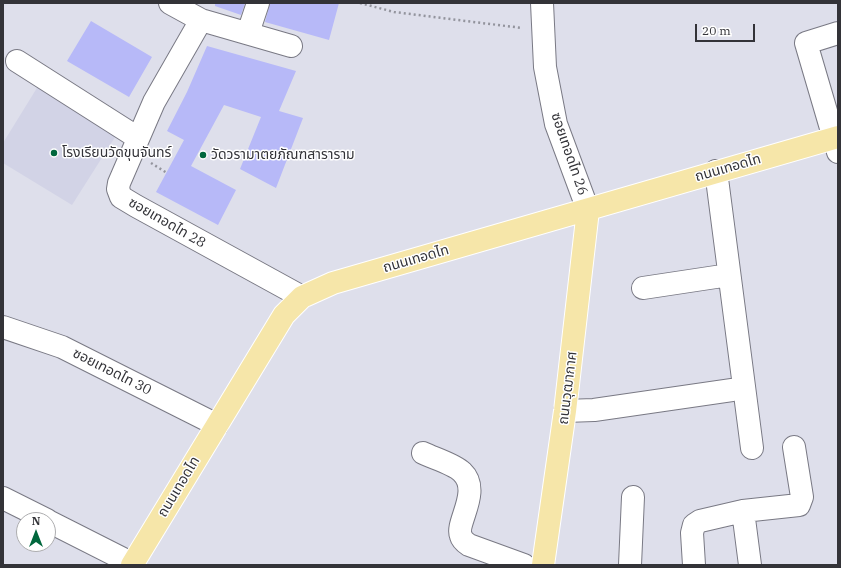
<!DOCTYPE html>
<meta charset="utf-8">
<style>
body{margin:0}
#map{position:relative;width:841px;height:568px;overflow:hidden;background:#dedfeb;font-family:"IBM Plex Serif",serif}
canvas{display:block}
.frame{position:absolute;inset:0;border:4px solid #333338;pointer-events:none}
.north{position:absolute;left:16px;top:512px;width:40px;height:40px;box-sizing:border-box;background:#fff;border:1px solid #adadaf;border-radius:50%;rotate:0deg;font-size:11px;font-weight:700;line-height:16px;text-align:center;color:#333338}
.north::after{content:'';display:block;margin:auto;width:14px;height:18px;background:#00673d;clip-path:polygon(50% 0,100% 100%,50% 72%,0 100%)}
.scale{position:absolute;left:695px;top:24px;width:60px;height:18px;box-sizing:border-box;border:2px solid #333338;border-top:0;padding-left:5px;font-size:12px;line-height:14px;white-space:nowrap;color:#333338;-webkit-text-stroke:3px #fff;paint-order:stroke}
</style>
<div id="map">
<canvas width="841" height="568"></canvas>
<div class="frame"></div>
<div class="north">N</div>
<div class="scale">20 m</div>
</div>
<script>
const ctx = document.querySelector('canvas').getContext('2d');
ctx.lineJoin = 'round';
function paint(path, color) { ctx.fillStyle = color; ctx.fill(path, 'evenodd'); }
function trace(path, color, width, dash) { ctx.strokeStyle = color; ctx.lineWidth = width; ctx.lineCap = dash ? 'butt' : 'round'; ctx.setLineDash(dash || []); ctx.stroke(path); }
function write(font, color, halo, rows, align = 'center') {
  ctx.font = font + ' "IBM Plex Serif","Noto Sans Thai",serif'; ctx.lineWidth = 3; ctx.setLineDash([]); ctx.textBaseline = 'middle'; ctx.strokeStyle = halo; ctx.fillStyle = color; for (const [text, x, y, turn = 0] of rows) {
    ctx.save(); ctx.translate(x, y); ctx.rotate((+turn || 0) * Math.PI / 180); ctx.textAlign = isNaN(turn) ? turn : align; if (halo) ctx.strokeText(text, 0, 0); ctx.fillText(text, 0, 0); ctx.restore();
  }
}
paint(new Path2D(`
 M40,83L117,134L72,205L3,163V143Z`), '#d2d3e6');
paint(new Path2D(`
 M215,3H245L241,15L215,6Z
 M270,3H339L329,40L265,22Z
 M91,21L152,57L129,97L67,61Z
 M207,46L296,71L279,111L303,118L276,188L240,169L261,117L224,105L191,166L236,190L218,225L156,192L184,140L167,131L187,92Z`), '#b7b9f8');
const minor = new Path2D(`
 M170,3L201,20L291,46
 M542,3L545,67L556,124L588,210
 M201,20L154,102L119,183L118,189L121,197L136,206L302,297
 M248,33L258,3
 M838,33L806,43L838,152
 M17,61L138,138
 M716,171L752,448
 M643,288L729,275
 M3,327L62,347L217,425
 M565,411L594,410L732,390
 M423,453C433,458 454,464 462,472C482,491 455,523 461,536C462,540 466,543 469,545L524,565
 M3,498L47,520
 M743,511L750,565
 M48,521L133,564
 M630,565L633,497
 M694,565L692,533L694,525L700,521L743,511L799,505L802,497L794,447`);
const major = new Path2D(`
 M132,565L284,315L302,297L333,283L838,137
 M543,565L565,411L588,210`);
trace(minor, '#797984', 24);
trace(major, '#fff', 24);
trace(new Path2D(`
 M360,3L394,12L522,28
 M151,163L167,173`), '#93949d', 2.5, [2, 3]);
trace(minor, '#fff', 22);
trace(major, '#f6e6a9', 22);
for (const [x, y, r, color] of [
 [54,153,4,"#00673d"],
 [203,155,4,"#00673d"]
]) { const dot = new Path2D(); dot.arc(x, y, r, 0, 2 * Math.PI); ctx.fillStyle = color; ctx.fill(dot); trace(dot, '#fff', 1.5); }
write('14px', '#333338', '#fff', [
 ["โรงเรียนวัดขุนจันทร์",62,153],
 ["วัดวรามาตยภัณฑสาราราม",211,155]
], 'left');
write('14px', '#333338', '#fff', [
 ["ซอยเทอดไท 26",569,154,71],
 ["ถนนเทอดไท",728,168,-16],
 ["ซอยเทอดไท 28",167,223,30],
 ["ถนนเทอดไท",416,259,-16],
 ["ซอยเทอดไท 30",112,372,27],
 ["ถนนวุฒากาศ",568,388,-83],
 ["ถนนเทอดไท",179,487,-59]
]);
</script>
